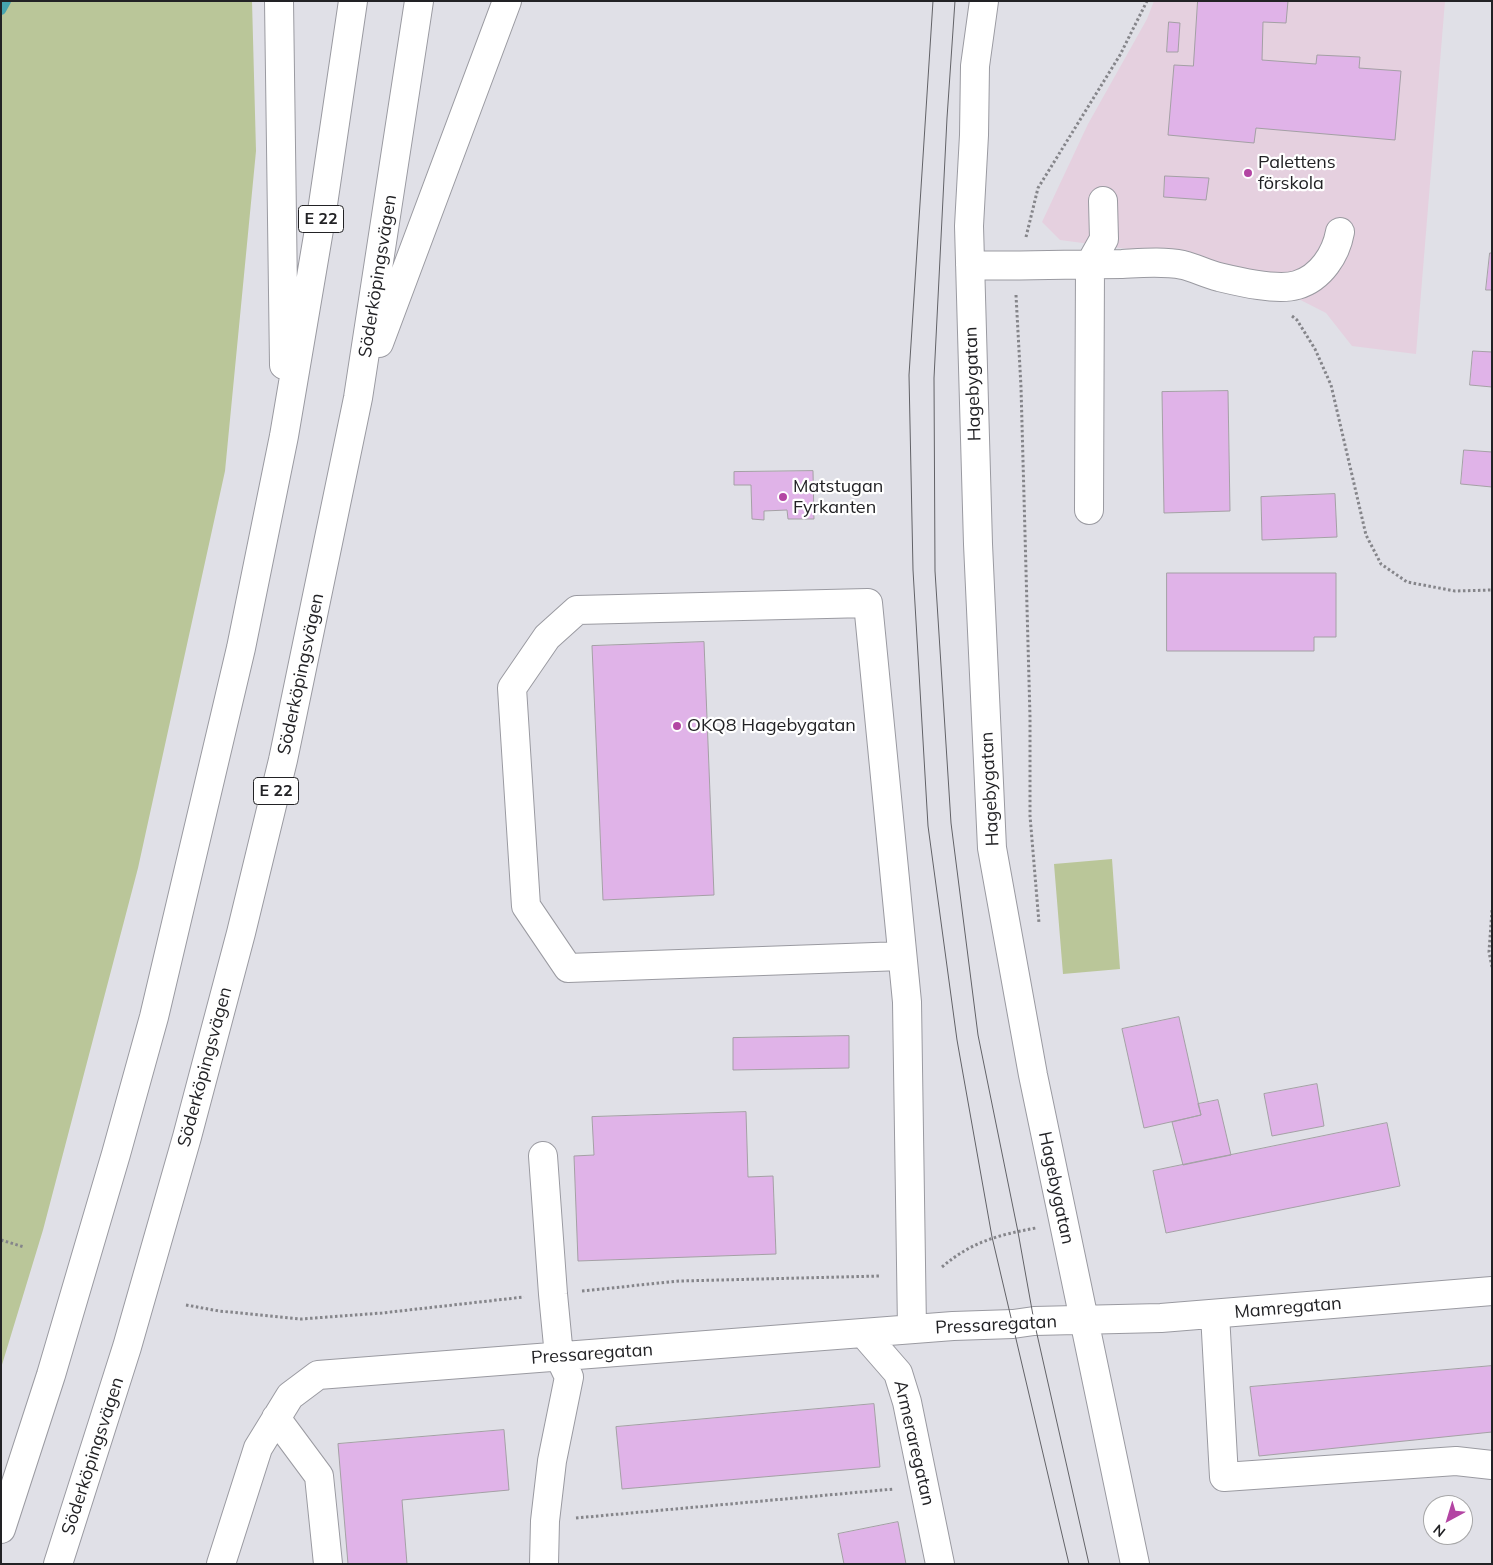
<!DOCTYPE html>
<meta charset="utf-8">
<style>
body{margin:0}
#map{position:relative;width:1493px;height:1565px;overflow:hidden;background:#e0e0e7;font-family:Mulish,sans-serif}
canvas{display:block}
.frame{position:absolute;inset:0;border:2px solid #222225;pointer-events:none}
.north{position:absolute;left:1423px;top:1495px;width:50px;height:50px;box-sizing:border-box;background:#fff;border:1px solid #a7a7a8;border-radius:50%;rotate:219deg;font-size:14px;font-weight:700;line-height:20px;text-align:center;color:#222225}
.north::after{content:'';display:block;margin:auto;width:18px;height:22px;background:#b345a3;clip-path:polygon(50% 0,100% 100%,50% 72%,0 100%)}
</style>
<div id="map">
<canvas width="1493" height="1565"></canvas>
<div class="frame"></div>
<div class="north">N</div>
</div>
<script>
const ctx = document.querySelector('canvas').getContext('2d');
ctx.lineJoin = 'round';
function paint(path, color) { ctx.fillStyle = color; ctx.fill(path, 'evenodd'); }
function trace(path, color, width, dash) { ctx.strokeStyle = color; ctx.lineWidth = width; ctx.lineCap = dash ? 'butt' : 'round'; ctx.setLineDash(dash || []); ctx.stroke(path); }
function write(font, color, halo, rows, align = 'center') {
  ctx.font = font + ' Mulish,sans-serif'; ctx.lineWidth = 4.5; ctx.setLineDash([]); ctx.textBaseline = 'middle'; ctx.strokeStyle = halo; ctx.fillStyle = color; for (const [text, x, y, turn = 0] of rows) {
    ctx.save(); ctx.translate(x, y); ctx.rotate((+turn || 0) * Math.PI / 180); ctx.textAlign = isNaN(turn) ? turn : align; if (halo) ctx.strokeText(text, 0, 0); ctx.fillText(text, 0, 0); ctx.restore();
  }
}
paint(new Path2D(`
 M1154,1H1445L1416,354L1352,346L1326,313L1277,288L1173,255L1060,240L1042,222L1088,124L1147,19Z`), '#e5d0df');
paint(new Path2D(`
 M1,1H252L256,151L225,471L138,868L43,1230L1,1368Z
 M1112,859L1120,969L1063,974L1054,864Z`), '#bac699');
trace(new Path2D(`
 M1,10L6,1`), '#47a4af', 10);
const building = new Path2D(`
 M1198,1H1288L1286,23L1263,22L1262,60L1316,64L1317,55L1360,57L1359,68L1401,71L1395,140L1256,128L1254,143L1168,135L1174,65L1193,66Z
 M1169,22L1180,23L1178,52H1167Z
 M1165,176L1209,178L1206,200L1164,197Z
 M1490,253H1492V290H1486Z
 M1473,351L1492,352V387L1470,385Z
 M1228,391L1230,511L1164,513L1162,392Z
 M1464,450L1492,452V487L1461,484Z
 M813,471L814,519H788L787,510L764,511V520L752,519L751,485H734V472Z
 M1335,494L1337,537L1262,540L1261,497Z
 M1167,573H1336V637H1314V651H1167Z
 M704,642L714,895L603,900L592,646Z
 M1179,1017L1201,1115L1144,1128L1122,1029Z
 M849,1036V1068L733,1070V1038Z
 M1317,1084L1324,1126L1272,1136L1264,1094Z
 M1218,1100L1231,1155L1183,1165L1172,1122L1201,1115L1198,1104Z
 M746,1112L748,1177L773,1176L776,1254L578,1261L574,1156L594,1155L592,1117Z
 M1387,1123L1400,1186L1166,1233L1153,1171Z
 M1492,1366V1432L1259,1456L1250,1387Z
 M874,1404L880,1467L622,1489L616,1427Z
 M504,1430L509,1490L402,1500L407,1564H348L338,1444Z
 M898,1522L906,1564H844L838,1534Z`);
paint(building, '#e0b3e8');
trace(building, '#a4a0a5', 1);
const minor = new Path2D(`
 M984,1L975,66L974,135L969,226L978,544L992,848L1033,1075L1135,1564
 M970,265C1021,267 1071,264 1122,264C1142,263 1163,261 1183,265C1195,268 1207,274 1219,277C1240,282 1277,291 1297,285C1321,278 1336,254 1340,232
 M1089,510L1090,264L1104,239L1103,201
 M902,956L568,968L526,906L512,688L547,637L577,610L868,603L907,1002L912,1329
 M543,1156L553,1294L559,1356L569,1377L552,1461L545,1521L544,1564
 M1215,1314L1224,1477L1456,1461L1492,1465
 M864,1334L898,1373L907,1402L940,1564
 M276,1418L319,1476L328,1564
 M221,1564L258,1448L290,1396L318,1375L953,1326L1013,1324L1034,1321L1161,1318L1492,1291`);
const highway = new Path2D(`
 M279,1L284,365
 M379,343L507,1
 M1,1529L51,1375L116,1154L154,1017L241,648L284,436L321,218L353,1
 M58,1564L127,1347L187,1137L241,933L283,760L358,398L419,1`);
trace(minor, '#9a9aa1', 30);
trace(highway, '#9a9aa1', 30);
trace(new Path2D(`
 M1026,237L1038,188L1120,55L1147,1
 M1016,295L1021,387L1030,717V816L1039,923
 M1292,316L1297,320L1315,349L1331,385L1366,535L1381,564L1407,582L1455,591L1492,590
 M1492,910L1489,952L1492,967
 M1,1240L24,1247
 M942,1267C971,1242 998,1235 1036,1228
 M582,1291L679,1281L880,1276
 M186,1305L219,1311L301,1319L382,1313L524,1297
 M576,1518L894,1489`), '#85858a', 3, [2.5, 2.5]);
trace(minor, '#fff', 28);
trace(highway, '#fff', 28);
trace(new Path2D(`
 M933,1L909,375L913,570L928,826L957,1040L992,1237L1069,1564
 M955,1L947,118L934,378L935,571L951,823L978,1035L1018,1232L1034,1321L1089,1564`), '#626267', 1);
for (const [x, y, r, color] of [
 [1248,173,5,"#b345a3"],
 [783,497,5,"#b345a3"],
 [677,726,5,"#b345a3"]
]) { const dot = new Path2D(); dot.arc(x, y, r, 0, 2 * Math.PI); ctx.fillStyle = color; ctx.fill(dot); trace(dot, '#fff', 2); }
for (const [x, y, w] of [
 [321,219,45],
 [276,791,45]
]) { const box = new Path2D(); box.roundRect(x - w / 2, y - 13.5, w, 27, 4); ctx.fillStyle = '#fff'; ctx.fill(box); trace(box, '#222225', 1); }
write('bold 16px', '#222225', null, [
 ["E 22",321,219],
 ["E 22",276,791]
]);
write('18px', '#222225', '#fff', [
 ["Palettens",1258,163],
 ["förskola",1258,184],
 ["Matstugan",793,487],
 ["Fyrkanten",793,508],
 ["OKQ8 Hagebygatan",687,726]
], 'left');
write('18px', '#222225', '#fff', [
 ["Söderköpingsvägen",378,276,-81],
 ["Hagebygatan",973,384,-92],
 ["Söderköpingsvägen",301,674,-78],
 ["Hagebygatan",990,789,-93],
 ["Söderköpingsvägen",205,1067,-75],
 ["Hagebygatan",1056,1188,78],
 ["Mamregatan",1288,1308,-5],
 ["Pressaregatan",996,1325,-3],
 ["Pressaregatan",592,1354,-4],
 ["Armeraregatan",914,1443,77],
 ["Söderköpingsvägen",93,1456,-72]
]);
</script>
